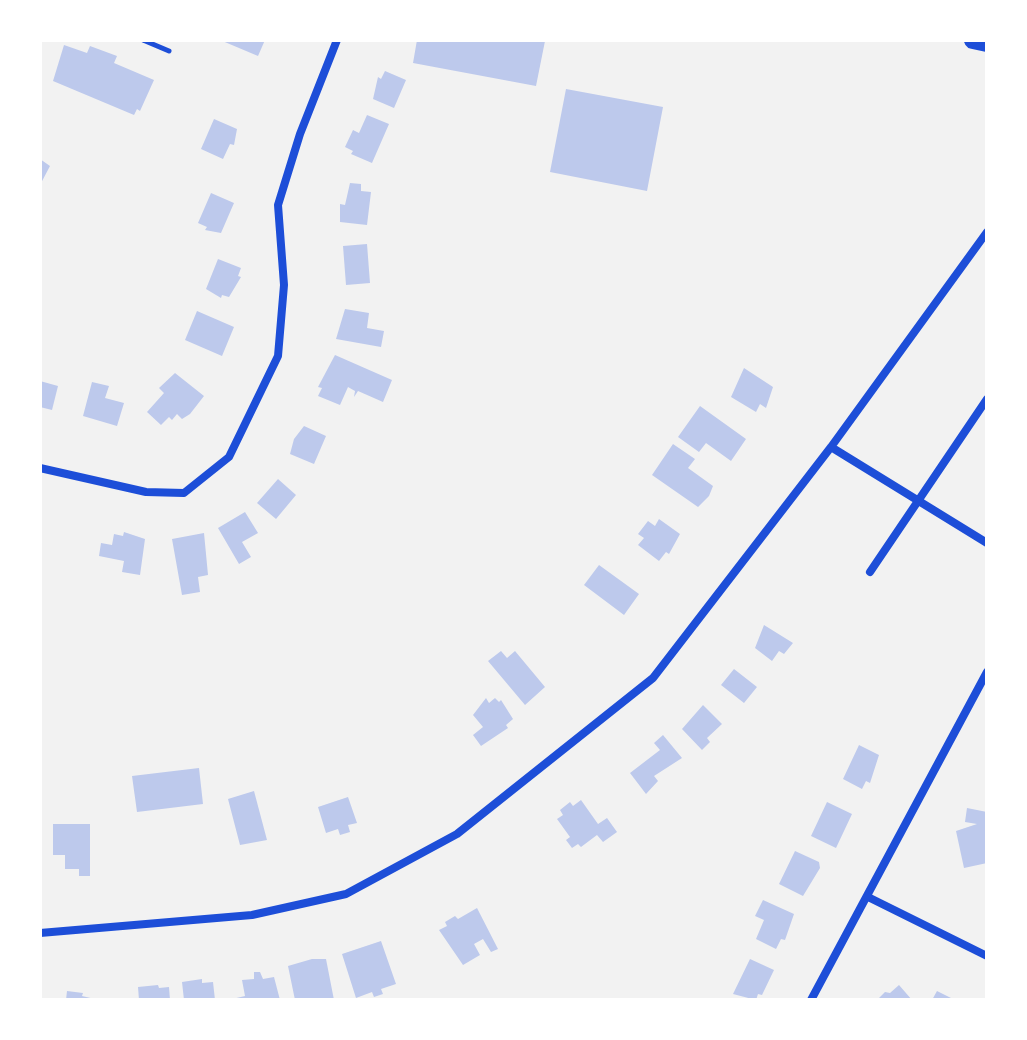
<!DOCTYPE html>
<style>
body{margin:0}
#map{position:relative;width:1027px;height:1040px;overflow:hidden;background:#f2f2f2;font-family:"Source Sans 3",sans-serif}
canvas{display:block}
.frame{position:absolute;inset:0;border:42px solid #fff;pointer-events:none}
</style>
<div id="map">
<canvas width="1027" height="1040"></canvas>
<div class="frame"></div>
</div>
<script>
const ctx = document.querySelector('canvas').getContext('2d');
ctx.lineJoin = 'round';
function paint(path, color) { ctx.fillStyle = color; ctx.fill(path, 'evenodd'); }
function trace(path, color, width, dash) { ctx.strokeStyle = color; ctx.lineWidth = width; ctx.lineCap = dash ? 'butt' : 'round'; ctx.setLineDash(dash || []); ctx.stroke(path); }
paint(new Path2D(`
 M220,40H265L258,56Z
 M417,40L545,41L536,86L413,63Z
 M64,45L87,53L90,46L117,56L114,63L154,80L140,111L137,109L134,115L53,81Z
 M385,71L406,80L394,108L373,99L378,77L381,79Z
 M566,89L663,107L647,191L550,172Z
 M367,115L389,124L372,163L351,154L353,151L345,147L353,130L359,133Z
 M214,119L237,129L234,145L230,144L223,159L201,149Z
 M40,159L50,166L40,185Z
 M350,183L361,184V191L371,192L367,225L340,222V204L345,205Z
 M211,193L234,203L221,233L205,230L207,227L198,223Z
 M367,244L370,283L346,285L343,246Z
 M218,259L241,268L238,276L241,277L229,297L222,295L221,298L206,289Z
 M345,309L369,313L367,328L384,331L381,347L336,339Z
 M197,311L234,327L222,356L185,340Z
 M335,355L392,380L383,402L358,391L354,397L355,391L348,387L340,405L318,396L322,388L318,387Z
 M744,368L773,387L766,408L760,404L756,412L731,397Z
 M175,373L204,396L190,414L182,419L177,414L172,420L169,417L161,425L147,412L164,393L159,388Z
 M40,381L58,386L52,410L40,407Z
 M92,382L109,386L105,398L124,403L117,426L83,416Z
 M700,406L746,439L731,461L706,443L699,452L678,437Z
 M304,426L326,436L314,464L290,454L294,439Z
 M673,444L695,459L688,468L713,486L709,496L698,507L652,475Z
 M278,479L296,495L276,519L257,503Z
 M245,512L258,533L242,542L251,557L239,564L218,528Z
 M659,519L680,534L669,554L666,552L659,561L638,545L644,538L638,534L648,521L655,526Z
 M124,532L145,539L140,575L122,572L124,561L99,556L101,543L112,545L114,534L123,536Z
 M204,533L208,575L198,577L200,592L182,595L172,539Z
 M599,565L639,594L624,615L584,585Z
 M764,625L793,643L784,654L779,651L772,661L755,648Z
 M501,651L507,658L515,651L545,687L525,705L488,661Z
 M734,669L757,687L744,703L721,685Z
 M486,698L489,703L495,698L499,702L501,700L513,719L506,725L508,728L481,746L473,735L483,727L473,715Z
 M703,705L722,724L707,738L710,742L702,750L682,729Z
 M663,735L682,758L654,776L658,781L646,794L630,773L660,750L654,743Z
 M859,745L879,755L870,783L866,781L862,789L843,779Z
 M199,768L203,804L137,812L132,776Z
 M254,791L267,840L240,845L228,799Z
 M348,797L357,823L348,825L350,832L340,835L338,829L326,833L318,807Z
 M581,800L598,824L607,818L617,832L603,842L597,835L581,847L578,844L572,848L566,840L570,837L557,819L563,815L560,810L570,802L573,806Z
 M827,802L852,814L836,848L811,836Z
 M967,808L987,812V863L964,868L956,831L977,824L965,822Z
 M53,824H90V876H79V869H65V855H53Z
 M795,851L819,862L820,868L803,896L779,884Z
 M763,900L794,914L785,940L781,939L776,949L756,939L764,920L755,916Z
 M477,908L498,949L491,952L483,939L474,944L480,955L463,965L439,930L447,926L445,922L455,916L458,919Z
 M381,941L396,984L381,989L383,994L374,997L372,992L356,998L342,954Z
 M312,959H326L334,1000H295L288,966Z
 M750,959L774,970L762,995L758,994L756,1000L733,994Z
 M254,972H260L263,979L274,977L280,1000H228L245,996L242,980L254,979Z
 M202,979V983L213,982L215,1000H184L182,982Z
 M158,985L159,988L169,987L170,1000H139L138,987Z
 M899,985L912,1000H877L885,992L890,993Z
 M67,991L83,993L82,996L99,1000H66Z
 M937,991L955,1000H932Z`), '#bdc9ec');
trace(new Path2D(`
 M143,40L169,51`), '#1d4ed8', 5);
trace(new Path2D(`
 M831,447L987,543
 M40,468L146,492L184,493L229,457L278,356L284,285L278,205L300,134L337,40
 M870,572L987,399
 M868,897L987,956
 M40,933L252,915L346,894L457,834L653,678L831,447L987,232
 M811,1000L987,672`), '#1d4ed8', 8);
trace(new Path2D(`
 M973,40L987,43`), '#1d4ed8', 18);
</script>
